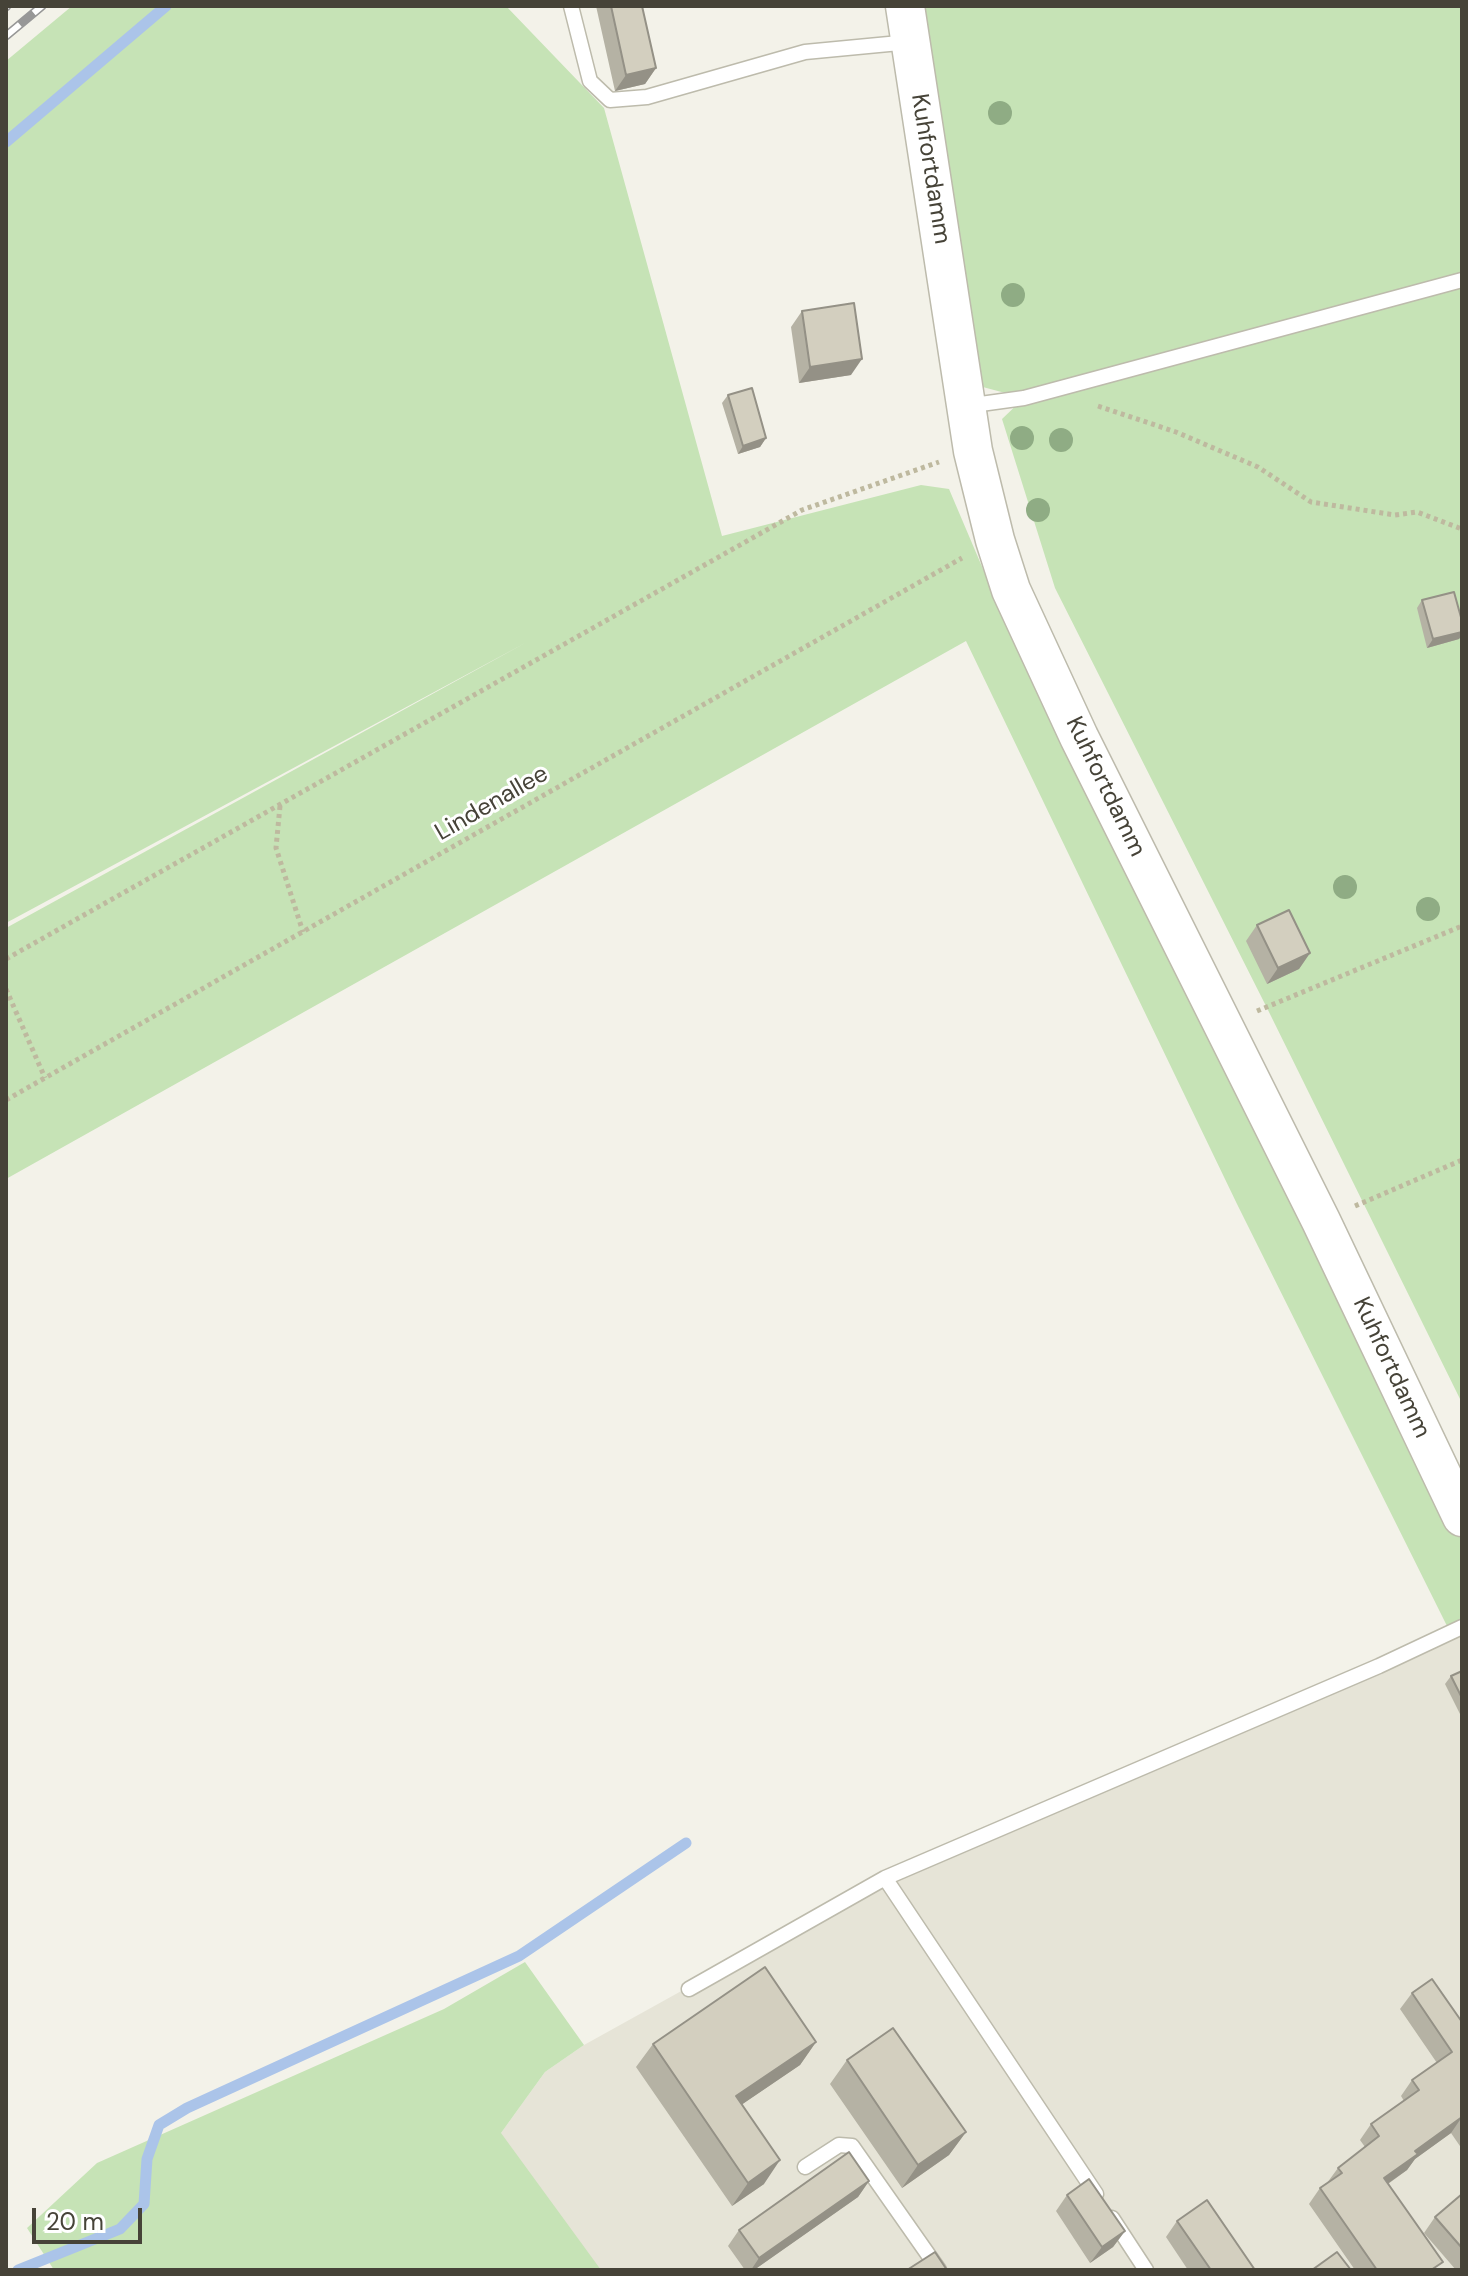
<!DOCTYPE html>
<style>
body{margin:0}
#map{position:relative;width:1468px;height:2276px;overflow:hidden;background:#f3f2e9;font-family:"DM Sans",sans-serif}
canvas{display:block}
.frame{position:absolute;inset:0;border:8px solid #464338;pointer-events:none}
.scale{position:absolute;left:32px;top:2208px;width:110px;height:36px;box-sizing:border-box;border:4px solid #464338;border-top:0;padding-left:10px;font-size:24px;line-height:28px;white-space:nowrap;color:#464338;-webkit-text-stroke:6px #fff;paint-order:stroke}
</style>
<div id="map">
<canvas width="1468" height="2276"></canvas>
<div class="frame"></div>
<div class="scale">20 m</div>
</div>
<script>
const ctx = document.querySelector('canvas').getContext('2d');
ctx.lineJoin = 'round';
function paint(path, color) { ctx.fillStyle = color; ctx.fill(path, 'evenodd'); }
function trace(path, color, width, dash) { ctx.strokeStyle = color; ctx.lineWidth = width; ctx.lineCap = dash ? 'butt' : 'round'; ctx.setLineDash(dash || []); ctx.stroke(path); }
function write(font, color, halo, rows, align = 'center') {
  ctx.font = font + ' "DM Sans",sans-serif'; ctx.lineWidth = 6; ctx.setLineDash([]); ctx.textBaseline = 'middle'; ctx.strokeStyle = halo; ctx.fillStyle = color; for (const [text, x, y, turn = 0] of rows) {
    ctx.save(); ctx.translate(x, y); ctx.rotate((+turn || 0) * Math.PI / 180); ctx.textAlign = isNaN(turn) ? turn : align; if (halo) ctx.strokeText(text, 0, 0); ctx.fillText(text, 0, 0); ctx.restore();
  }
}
paint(new Path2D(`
 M1462,1634V2270H364L501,2133L545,2072L584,2045L885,1878Z`), '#e6e4d7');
paint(new Path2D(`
 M72,6H506L604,108L722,536L921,485L949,489L997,602L1315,1224L1462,1537V1624L1449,1630L1237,1204L966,641L6,1179V928L527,642L6,923V61Z
 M912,6H1462V1403L1267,1008L1055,588L1002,419L1024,398L979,386Z
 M525,1962L584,2045L545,2072L501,2133L601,2270H54L27,2228L97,2163L444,2009Z`), '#c6e3b6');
trace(new Path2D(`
 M6,142L166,6
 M18,2270L120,2229L144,2204L147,2159L159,2125L187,2108L519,1956L686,1843`), '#abc4e9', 11);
const service = new Path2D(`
 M571,6L590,81L610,100L647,97L805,52L910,42
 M966,406L1024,398L1462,280
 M885,1878L1096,2194
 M689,1989L885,1878L1379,1666L1462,1627
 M805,2167L839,2145L852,2146L939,2270
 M1112,2218L1146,2270`);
const tertiary = new Path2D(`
 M905,6L973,451L995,540L1011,590L1079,737L1321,1221L1462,1517`);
trace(service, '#bdbbac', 17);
trace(tertiary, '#bdbbac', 41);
trace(new Path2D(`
 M1098,406L1176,432L1258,467L1311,502L1395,515L1417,512L1462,529
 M280,806L276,848L303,932
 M6,959L802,510L939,462
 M6,989L45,1078
 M1257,1011L1462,926
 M6,1100L962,558
 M1355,1206L1462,1160`), '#beb99f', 5, [4, 4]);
trace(service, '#fff', 14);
trace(tertiary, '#fff', 38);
const rail = new Path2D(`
 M6,7L7,6
 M6,36L42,6`);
trace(rail, '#979797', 9);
trace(rail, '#fff', 6, [18]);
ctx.fillStyle = '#8fac84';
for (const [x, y] of [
 [1000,113],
 [1013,295],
 [1022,438],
 [1061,440],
 [1038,510],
 [1345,887],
 [1428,909]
]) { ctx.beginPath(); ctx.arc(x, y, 12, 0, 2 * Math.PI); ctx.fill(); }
paint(new Path2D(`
 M596,6H642L656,68L645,84L615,91Z
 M802,311L851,375L799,383L791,327Z
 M728,395L766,438L760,447L738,454L722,403Z
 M1422,600L1462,621V635L1459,639L1427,648L1417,608Z
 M1257,925L1310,953L1299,969L1267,984L1246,941Z
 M1462,1671V1718L1445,1684L1451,1676Z
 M1412,1993L1462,2022V2149L1451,2133L1415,2159L1407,2170L1388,2184L1437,2270H1355L1309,2204L1320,2188L1327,2183L1338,2168L1365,2147L1360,2140L1371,2124L1404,2101L1401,2096L1412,2080L1437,2063L1400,2009Z
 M816,2042L800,2065L741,2105L764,2184L732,2206L636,2067L653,2044Z
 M847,2060L966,2132L949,2155L902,2188L830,2084Z
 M869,2181L858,2197L754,2270H745L728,2246L739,2230Z
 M1462,2194V2270H1456L1424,2233L1435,2217Z
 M1067,2195L1125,2231L1113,2247L1090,2263L1056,2211Z
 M1177,2221L1255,2270H1188L1166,2237Z`), '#b5b2a4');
paint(new Path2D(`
 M656,68L645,84L615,91L626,75Z
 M862,359L851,375L799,383L810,367Z
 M766,438L760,447L738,454L743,446Z
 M1462,632V635L1459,639L1427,648L1433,639Z
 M1310,953L1299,969L1267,984L1278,968Z
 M816,2042L800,2065L719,2120L736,2096Z
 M1462,2117L1451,2133L1415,2159L1407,2170L1373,2194L1384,2178L1415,2151Z
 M966,2132L949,2155L902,2188L918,2165Z
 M780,2160L764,2184L732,2206L748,2183Z
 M869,2181L858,2197L754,2270H751L759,2258Z
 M1125,2231L1113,2247L1090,2263L1102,2247Z`), '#949186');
const building = new Path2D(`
 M611,6H642L656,68L626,75Z
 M854,303L862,359L810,367L802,311Z
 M752,388L766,438L743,446L728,395Z
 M1454,592L1462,621V632L1433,639L1422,600Z
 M1289,910L1310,953L1278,968L1257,925Z
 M1462,1671V1698L1451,1676Z
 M765,1967L816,2042L736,2096L780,2160L748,2183L653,2044Z
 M1432,1979L1462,2022V2117L1415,2151L1418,2154L1384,2178L1443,2262L1431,2270H1377L1320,2188L1342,2173L1338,2168L1379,2136L1371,2124L1419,2090L1412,2080L1452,2052L1412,1993Z
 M893,2028L966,2132L918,2165L847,2060Z
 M849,2152L869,2181L759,2258L739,2230Z
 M1089,2179L1125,2231L1102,2247L1067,2195Z
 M1462,2194V2248L1435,2217Z
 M1207,2200L1255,2270H1211L1177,2221Z
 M935,2252L947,2270H907Z
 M1337,2252L1351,2270H1312Z`);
paint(building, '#d3cfbf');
trace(building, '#949186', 2);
write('24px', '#464338', '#fff', [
 ["Kuhfortdamm",930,169,81],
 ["Kuhfortdamm",1105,787,64],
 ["Lindenallee",492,804,-30],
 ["Kuhfortdamm",1391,1368,65]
]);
</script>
